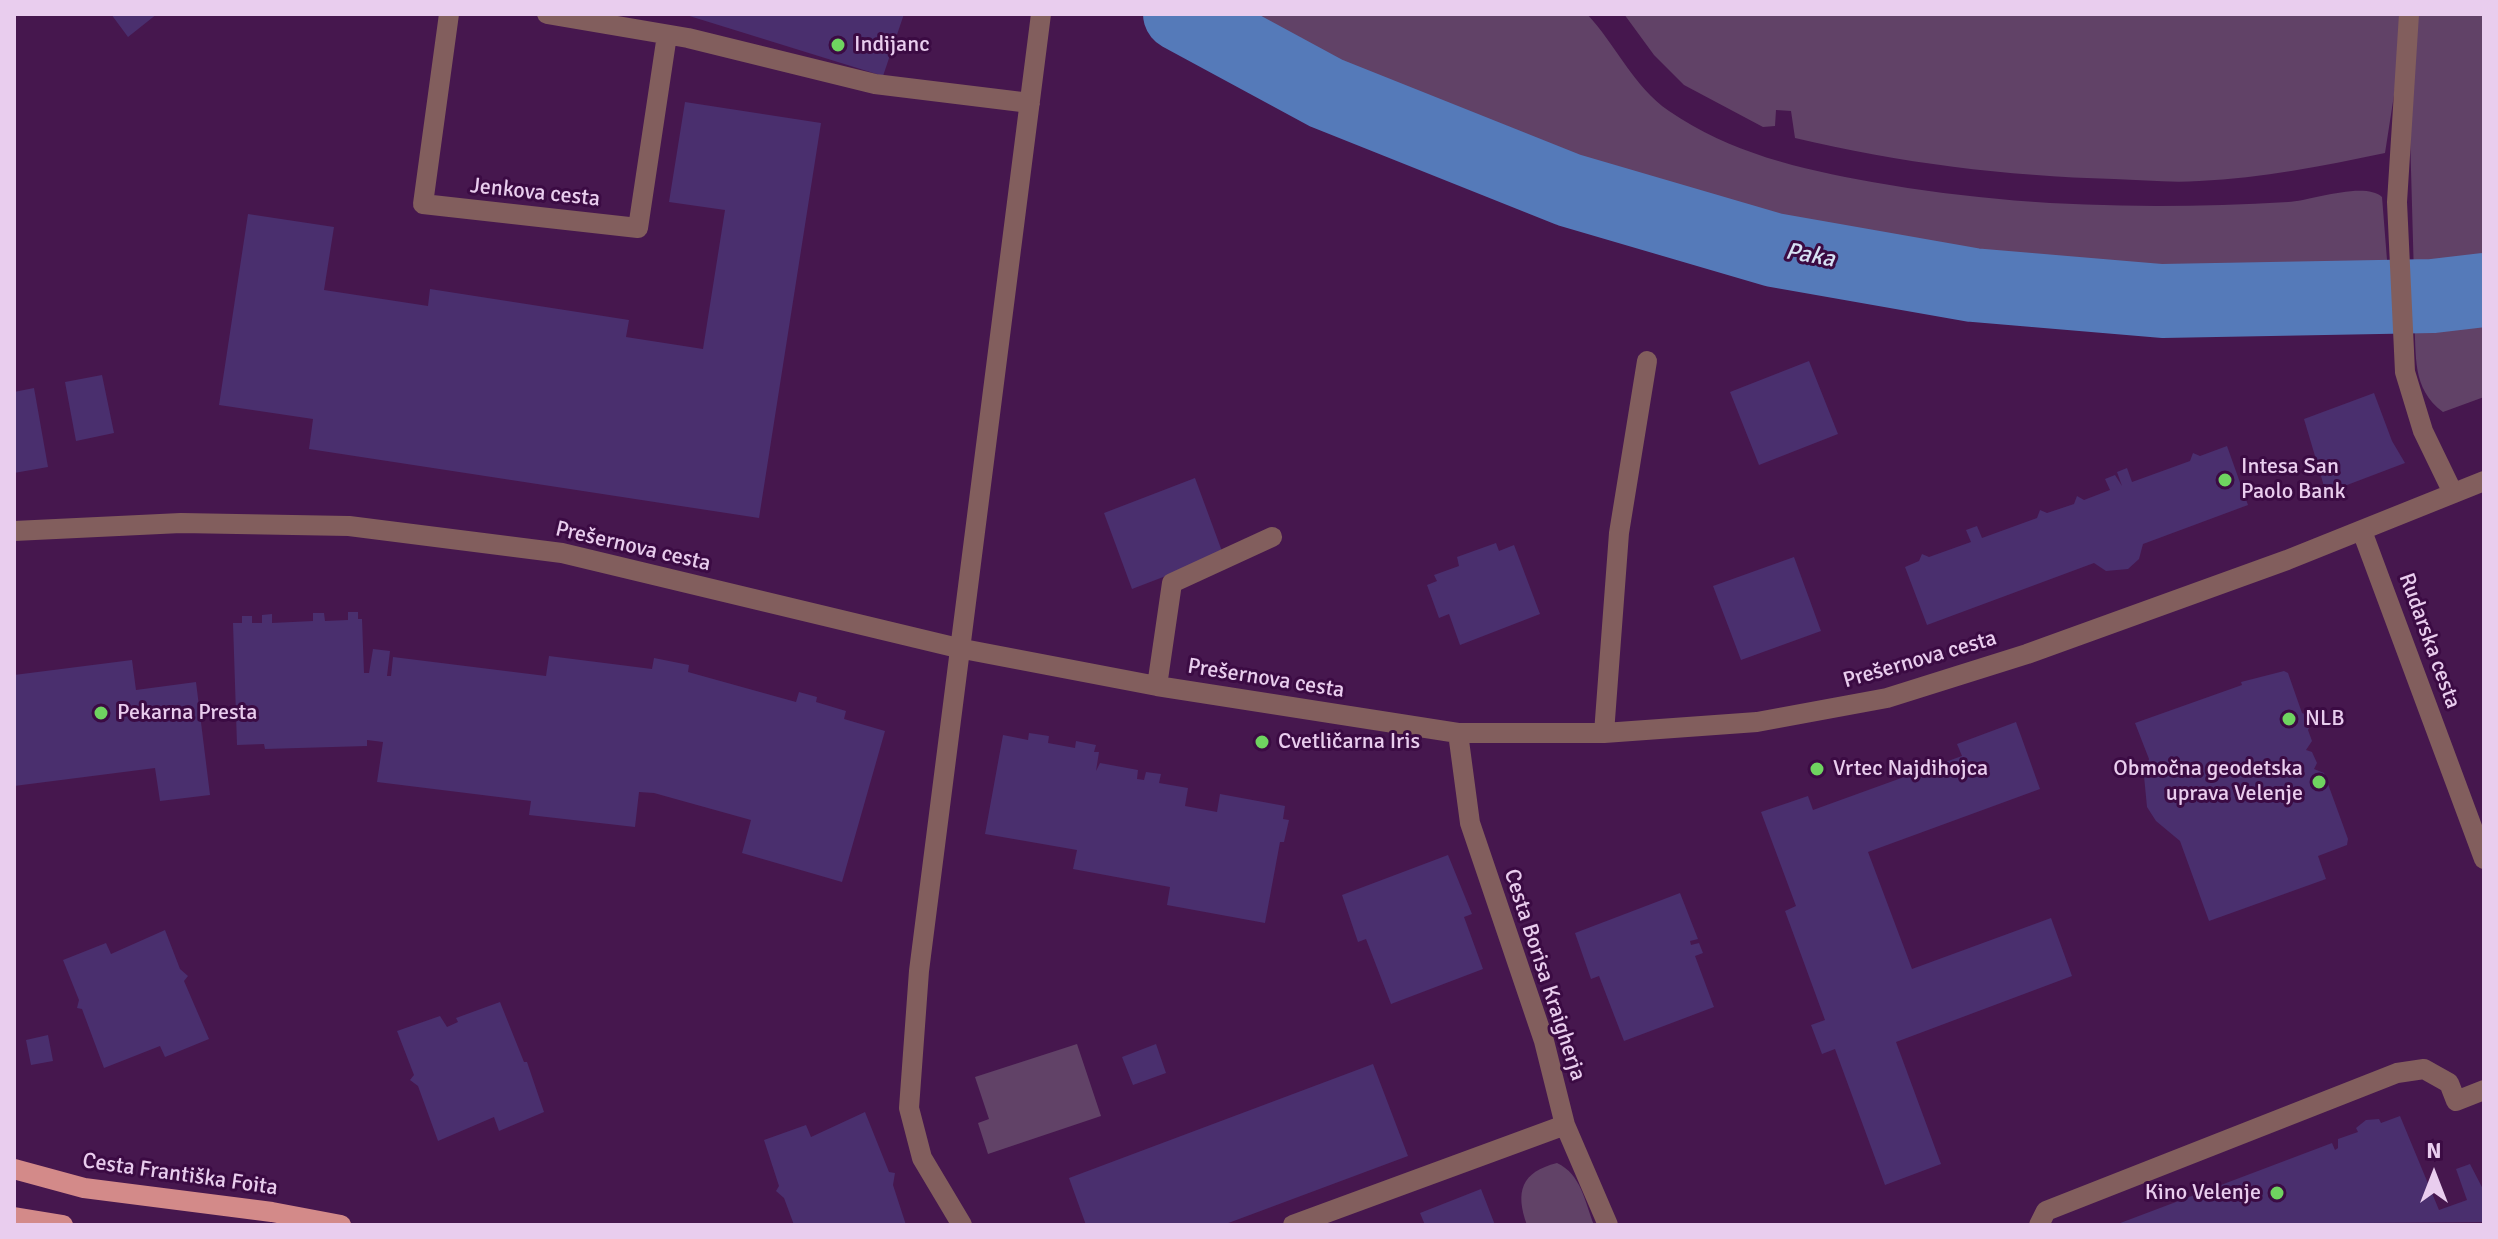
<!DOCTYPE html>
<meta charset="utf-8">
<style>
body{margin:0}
#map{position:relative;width:2498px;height:1239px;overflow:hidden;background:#46174e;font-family:Signika,sans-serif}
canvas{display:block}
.frame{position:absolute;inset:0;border:16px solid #e9cdee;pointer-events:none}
.north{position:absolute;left:2394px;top:1135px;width:80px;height:80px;-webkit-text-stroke:6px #3b0b43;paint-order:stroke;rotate:0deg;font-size:22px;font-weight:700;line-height:32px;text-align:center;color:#e9cdee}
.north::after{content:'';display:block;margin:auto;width:28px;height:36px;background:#e9cdee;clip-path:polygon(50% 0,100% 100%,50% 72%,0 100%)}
</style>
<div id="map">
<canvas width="2498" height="1239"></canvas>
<div class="frame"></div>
<div class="north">N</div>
</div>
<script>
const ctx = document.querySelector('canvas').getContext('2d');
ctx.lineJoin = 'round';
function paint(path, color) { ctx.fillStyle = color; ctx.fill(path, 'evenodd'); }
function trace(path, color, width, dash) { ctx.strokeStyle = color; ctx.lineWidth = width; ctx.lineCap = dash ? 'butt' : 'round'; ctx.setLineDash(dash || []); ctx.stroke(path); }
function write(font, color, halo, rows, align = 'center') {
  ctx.font = font + ' Signika,sans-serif'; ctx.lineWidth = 6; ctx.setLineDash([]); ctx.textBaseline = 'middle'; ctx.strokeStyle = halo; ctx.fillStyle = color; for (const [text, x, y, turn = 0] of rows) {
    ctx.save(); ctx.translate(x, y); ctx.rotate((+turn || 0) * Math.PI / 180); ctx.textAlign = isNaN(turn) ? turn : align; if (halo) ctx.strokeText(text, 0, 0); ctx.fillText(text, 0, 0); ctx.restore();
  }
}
paint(new Path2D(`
 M1212,14H1587C1616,45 1633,86 1669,111C1730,153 1800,169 1872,182C2011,207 2148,210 2288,202C2311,201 2364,181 2382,197L2389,285L2318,293L2030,272L2018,257L1868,252L1745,219L1531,152L1355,85Z
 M1624,14H2401V50L2385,153C2323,166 2263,178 2199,181C2171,183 2142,180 2114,179C2005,176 1900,163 1795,138L1791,111L1776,110L1775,126L1763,127L1684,85L1654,55Z
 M2418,14H2484V267L2414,277L2410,134Z
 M2484,313V397L2443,412C2411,388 2417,356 2414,319Z
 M1077,1044L1101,1116L988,1154L978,1123L989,1119L975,1077Z
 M1557,1163C1581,1174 1585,1202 1594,1225H1527C1515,1192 1521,1172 1557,1163Z`), '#614267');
trace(new Path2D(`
 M1180,14L1326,93L1569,190L1774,250L1973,285L2162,301L2433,296L2484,290`), '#557ab9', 74);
paint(new Path2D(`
 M111,14H157L128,37Z
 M683,14H904L883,76Z
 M685,102L821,123L759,518L309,449L313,419L219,405L248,214L334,227L324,290L428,306L430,289L629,320L626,337L703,349L725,210L669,202Z
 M1809,361L1838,434L1759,465L1730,392Z
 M102,375L114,433L76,441L65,382Z
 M34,388L48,467L14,473V392Z
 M2374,393L2392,441L2405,463L2326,493L2304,419Z
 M2227,446L2248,505L2143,544L2139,559L2128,569L2106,571L2094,563L1927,625L1905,567L1919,561L1922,554L1929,557L1971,542L1966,530L1977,526L1982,538L2037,518L2040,510L2047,513L2074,504L2077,496L2084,500L2110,490L2105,479L2115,475L2122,486L2117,472L2127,468L2132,482L2190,461L2193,453L2200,456Z
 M1195,478L1223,554L1132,589L1104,513Z
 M1496,543L1499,551L1514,545L1540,614L1460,645L1449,614L1439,618L1427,585L1437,581L1434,575L1459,566L1457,557Z
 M1794,557L1821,631L1741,660L1713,586Z
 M348,612H358V619H362L364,673H369L373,649L390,651L387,676H391L393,657L546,676L549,656L652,669L654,658L689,665L688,672L796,702L799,692L817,697L816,702L846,711L844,719L885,731L842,882L742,853L751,820L654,793L639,792L635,827L529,815L531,801L377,782L383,742L367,740V746L265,749L264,744L237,745L233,623H242V616H252V623H262V615L272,614V623L313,621V613H324L325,621L348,620Z
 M132,660L136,690L196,682L210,795L160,801L155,768L14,786V675Z
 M2284,671L2288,673L2302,713L2314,718L2308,730L2312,741L2306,750L2312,752L2317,763L2314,769L2324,773L2348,839L2347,845L2318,856L2326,879L2209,921L2180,841L2156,821L2147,807L2144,776L2149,759L2135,723L2242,685L2241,682Z
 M2016,722L2040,789L1868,852L1912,969L2051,918L2072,976L1896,1042L1941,1164L1885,1185L1835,1049L1822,1054L1811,1025L1825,1020L1785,911L1796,906L1761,812L1808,796L1813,810L1962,756L1957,744Z
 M1029,733L1049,736L1048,743L1075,748L1076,741L1096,745L1094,752H1099L1096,771L1100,763L1138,770L1137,779L1144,780L1146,772L1161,774L1159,783L1188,788L1185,806L1217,812L1220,794L1285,806L1283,819L1289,820L1284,842H1280L1265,923L1167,905L1170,887L1073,869L1077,850L985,834L1003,735L1028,740Z
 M1448,855L1472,914L1464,917L1483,969L1391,1004L1366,939L1358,942L1342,895Z
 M1680,893L1698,939L1690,941L1691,945L1699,943L1703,953L1695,956L1714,1007L1624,1041L1599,976L1591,979L1575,933Z
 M165,930L180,969L188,976L184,981L209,1039L165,1057L160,1046L104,1068L82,1009L77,1008L79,1000L63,960L106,943L111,954Z
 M500,1002L524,1062H527L544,1112L499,1131L494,1117L438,1141L418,1086L410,1080L414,1075L397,1031L440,1016L447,1027L458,1022L456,1018Z
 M48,1035L53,1061L31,1065L26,1040Z
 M1156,1044L1166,1073L1133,1085L1122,1057Z
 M1373,1064L1408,1156L1223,1225H1086L1069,1178Z
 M865,1112L889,1172L895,1173L893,1185L906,1225H794L784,1198L776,1191L779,1186L764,1140L806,1125L811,1137Z
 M2400,1116L2439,1210L2467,1200L2456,1169L2470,1164L2484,1191V1222L2115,1225L2332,1143L2335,1150L2338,1148V1139L2358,1132L2356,1128L2366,1120L2379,1119L2381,1123Z
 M1481,1189L1495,1225H1425L1420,1213Z`), '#4a2f6e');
trace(new Path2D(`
 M449,14L423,204L638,228L667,35
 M547,14L688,38L875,84L1030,103
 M2409,14L2397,202L2405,372L2423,431L2453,493
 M14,531L181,523L349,526L562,553L958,648L1157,686L1458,733H1604L1757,722L1887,698L2027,654L2287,560L2484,481
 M2362,531L2484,859
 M1157,686L1172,583L1272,537
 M1458,733L1470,823L1544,1041L1565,1125L1608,1225
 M1604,733L1619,533L1647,361
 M962,1225L922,1158L909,1108L919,971L1041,14
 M1293,1225L1565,1125
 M2039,1225L2046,1211L2397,1073L2424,1069L2449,1083L2456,1101L2484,1090`), '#825e5d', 20);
trace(new Path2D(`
 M14,1169L84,1188L272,1212L341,1225
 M14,1217L63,1225`), '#d38a89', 20);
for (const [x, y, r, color] of [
 [838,45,8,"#6fd360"],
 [2225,480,8,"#6fd360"],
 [101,713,8,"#6fd360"],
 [2289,719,8,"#6fd360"],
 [1262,742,8,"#6fd360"],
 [1817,769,8,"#6fd360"],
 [2319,782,8,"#6fd360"],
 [2277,1193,8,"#6fd360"]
]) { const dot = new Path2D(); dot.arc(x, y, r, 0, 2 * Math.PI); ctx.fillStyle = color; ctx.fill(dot); trace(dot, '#3b0b43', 3); }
write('22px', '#e9cdee', '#3b0b43', [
 ["Indijanc",854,45],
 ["Intesa San",2241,467],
 ["Paolo Bank",2241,492],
 ["Pekarna Presta",117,713],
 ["NLB",2305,719],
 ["Cvetličarna Iris",1278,742],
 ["Vrtec Najdihojca",1833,769],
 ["Območna geodetska",2303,769,"right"],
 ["uprava Velenje",2303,794,"right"],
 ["Kino Velenje",2261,1193,"right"]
], 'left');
write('22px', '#e9cdee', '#3b0b43', [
 ["Jenkova cesta",535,193,6],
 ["Prešernova cesta",633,547,13],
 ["Rudarska cesta",2429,641,70],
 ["Prešernova cesta",1920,660,-16],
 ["Prešernova cesta",1266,679,9],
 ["Cesta Borisa Kraigherja",1544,975,72],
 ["Cesta Františka Foita",180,1175,8]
]);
write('italic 24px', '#d7e2f4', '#3b0b43', [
 ["Paka",1810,256,10]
]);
</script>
